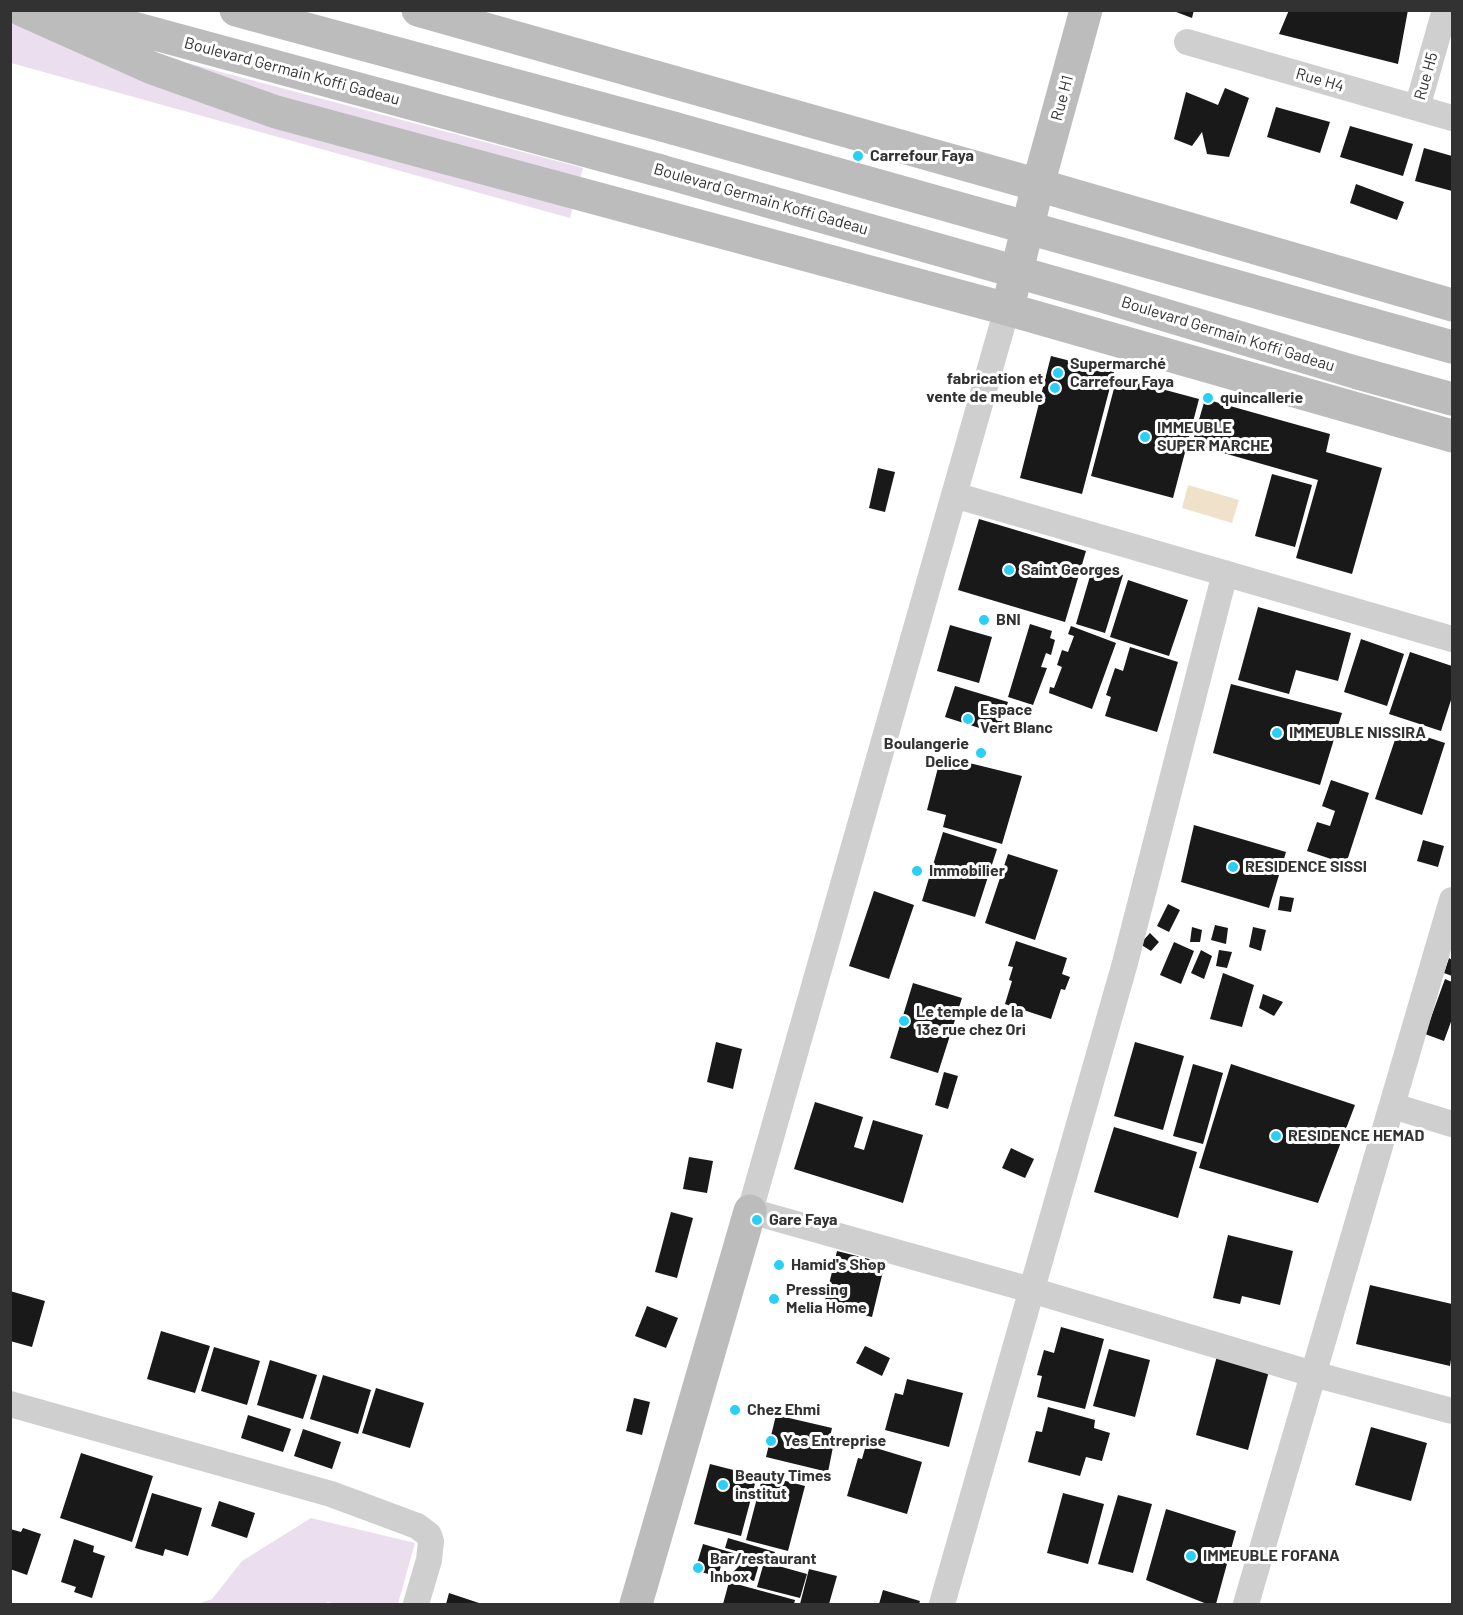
<!DOCTYPE html>
<meta charset="utf-8">
<style>
body{margin:0}
#map{position:relative;width:1463px;height:1615px;overflow:hidden;background:#fff;font-family:Barlow,sans-serif}
canvas{display:block}
.frame{position:absolute;inset:0;border:12px solid #323232;pointer-events:none}
</style>
<div id="map">
<canvas width="1463" height="1615"></canvas>
<div class="frame"></div>
</div>
<script>
const ctx = document.querySelector('canvas').getContext('2d');
ctx.lineJoin = 'round';
function paint(path, color) { ctx.fillStyle = color; ctx.fill(path, 'evenodd'); }
function trace(path, color, width, dash) { ctx.strokeStyle = color; ctx.lineWidth = width; ctx.lineCap = dash ? 'butt' : 'round'; ctx.setLineDash(dash || []); ctx.stroke(path); }
function write(font, color, halo, rows, align = 'center') {
  ctx.font = font + ' Barlow,sans-serif'; ctx.lineWidth = 6; ctx.setLineDash([]); ctx.textBaseline = 'middle'; ctx.strokeStyle = halo; ctx.fillStyle = color; for (const [text, x, y, turn = 0] of rows) {
    ctx.save(); ctx.translate(x, y); ctx.rotate((+turn || 0) * Math.PI / 180); ctx.textAlign = isNaN(turn) ? turn : align; if (halo) ctx.strokeText(text, 0, 0); ctx.fillText(text, 0, 0); ctx.restore();
  }
}
paint(new Path2D(`
 M10,16L583,168L570,218L11,63Z
 M311,1518L415,1543L398,1604H337L327,1602L326,1604H197L212,1599L242,1561Z`), '#ebdfef');
paint(new Path2D(`
 M1188,485L1239,500L1232,523L1182,508Z`), '#f0e2ca');
paint(new Path2D(`
 M1171,10H1194L1192,18Z
 M1289,10H1408L1398,64L1279,34Z
 M1225,88L1249,98L1229,157L1207,154L1202,132L1192,146L1174,139L1186,92L1218,105Z
 M1276,107L1330,122L1320,153L1267,137Z
 M1350,126L1413,144L1403,176L1340,157Z
 M1424,148L1452,156V191L1415,181Z
 M1356,184L1404,202L1397,220L1350,203Z
 M1051,356L1114,372L1082,494L1020,478Z
 M1117,377L1199,399L1173,498L1091,476Z
 M1205,399L1330,434L1326,452L1382,468L1352,574L1296,558L1318,480L1192,444Z
 M878,468L895,472L885,512L869,508Z
 M1272,474L1312,485L1295,547L1255,536Z
 M979,519L1086,551L1065,622L958,590Z
 M1093,566L1123,575L1105,633L1076,624Z
 M1128,580L1188,600L1169,656L1110,637Z
 M1258,607L1351,633L1338,681L1296,670L1289,694L1238,680Z
 M1030,624L1052,631L1050,638L1055,640L1051,655L1046,653L1041,667L1047,668L1033,705L1008,697Z
 M950,625L992,637L979,683L937,671Z
 M1071,626L1116,643L1092,709L1049,693L1050,687L1054,688L1062,667L1057,665L1062,650L1068,652L1074,636L1068,634Z
 M1361,639L1404,654L1387,706L1344,692Z
 M1130,647L1178,662L1157,732L1105,716L1111,697L1106,695L1115,668L1123,671Z
 M1410,652L1452,666V697L1441,731L1389,714Z
 M1231,684L1342,713L1320,785L1213,753Z
 M955,686L1008,702L998,734L945,717Z
 M1399,728L1445,743L1422,815L1375,799Z
 M941,756L1022,776L1002,844L943,827L946,815L927,810Z
 M1331,780L1369,793L1346,864L1307,851L1317,822L1330,826L1335,811L1322,806Z
 M1194,825L1286,852L1269,908L1181,882Z
 M943,832L997,849L975,917L922,901Z
 M1423,840L1444,846L1438,867L1417,861Z
 M1008,854L1058,870L1035,940L985,923Z
 M874,891L914,905L889,979L849,966Z
 M1280,896L1294,898L1291,912L1278,910Z
 M1168,904L1180,910L1169,932L1157,926Z
 M1215,925L1228,928L1226,944L1211,940Z
 M1192,927L1202,930L1200,942H1190Z
 M1253,927L1266,930L1261,951L1249,947Z
 M1150,933L1159,942L1151,951L1140,944Z
 M1016,941L1067,958L1062,974L1070,977L1065,990L1061,989L1051,1019L1005,1004L1012,981L1009,980L1013,967L1008,966Z
 M1174,942L1194,951L1181,984L1160,975Z
 M1201,950L1212,956L1204,979L1191,973Z
 M1219,950L1232,952L1227,968L1216,966Z
 M1449,958L1452,960V976L1444,973Z
 M1223,973L1254,985L1242,1027L1210,1019Z
 M1445,979L1452,982V1019L1444,1041L1425,1034Z
 M913,983L962,998L938,1073L890,1058Z
 M1263,994L1283,1002L1274,1016L1259,1008Z
 M716,1042L742,1049L733,1089L707,1082Z
 M1135,1042L1184,1056L1163,1130L1114,1116Z
 M1193,1064L1223,1073L1203,1144L1173,1136Z
 M1231,1064L1355,1105L1318,1203L1199,1168Z
 M944,1072L958,1076L948,1109L935,1105Z
 M815,1102L863,1117L854,1147L864,1150L873,1120L923,1135L903,1203L794,1169Z
 M1114,1127L1197,1152L1178,1218L1094,1192Z
 M1011,1148L1034,1159L1025,1178L1002,1168Z
 M689,1157L713,1161L707,1193L683,1189Z
 M671,1212L693,1218L677,1278L655,1272Z
 M1228,1235L1293,1251L1280,1305L1242,1296L1240,1304L1213,1298Z
 M837,1251L885,1263L872,1317L824,1305Z
 M1370,1285L1452,1304V1353L1450,1366L1356,1344Z
 M10,1291L45,1301L32,1347L10,1341Z
 M647,1306L678,1318L666,1348L635,1336Z
 M1061,1327L1104,1339L1085,1409L1037,1397L1042,1376L1037,1375L1044,1350L1054,1353Z
 M161,1331L210,1346L195,1393L147,1379Z
 M865,1346L890,1358L882,1376L856,1363Z
 M214,1347L260,1361L247,1405L201,1391Z
 M1109,1349L1150,1360L1135,1417L1093,1406Z
 M1217,1356L1269,1371L1248,1450L1196,1435Z
 M270,1360L317,1375L303,1419L257,1405Z
 M323,1375L371,1390L358,1434L310,1419Z
 M907,1379L963,1393L949,1447L885,1430L895,1393L903,1395Z
 M376,1388L424,1403L410,1448L362,1433Z
 M634,1398L650,1402L642,1435L626,1431Z
 M1048,1407L1095,1420L1094,1428L1110,1433L1102,1461L1086,1457L1080,1476L1028,1462L1036,1431L1042,1432Z
 M248,1415L291,1429L283,1452L241,1438Z
 M776,1415L832,1428L828,1446L833,1447L828,1472L766,1457Z
 M1371,1427L1427,1443L1411,1501L1355,1485Z
 M303,1429L341,1442L332,1469L294,1456Z
 M866,1445L922,1462L907,1514L847,1496L858,1458L862,1459Z
 M81,1453L153,1476L132,1542L60,1518Z
 M710,1464L757,1476L741,1536L694,1524Z
 M763,1475L805,1486L788,1551L746,1540Z
 M152,1493L202,1508L188,1556L165,1549L163,1556L135,1548Z
 M1063,1493L1104,1504L1088,1564L1047,1553Z
 M1118,1495L1152,1504L1133,1573L1098,1564Z
 M219,1501L255,1513L247,1538L211,1526Z
 M1166,1509L1236,1531L1216,1604H1207L1146,1580Z
 M23,1528L41,1534L27,1575L10,1569V1529L21,1532Z
 M728,1538L775,1552L772,1561L725,1548Z
 M74,1539L94,1546L93,1552L105,1556L92,1598L74,1592L76,1587L61,1582Z
 M703,1544L760,1561L754,1581L731,1574L738,1567L722,1562L718,1577L695,1570Z
 M764,1562L807,1574L800,1598L757,1587Z
 M809,1569L837,1576L829,1604H800Z
 M729,1582L795,1600L794,1604H723Z
 M883,1590L920,1601L919,1604H879Z
 M449,1593L482,1604H446Z`), '#191919');
trace(new Path2D(`
 M1187,42L1452,118
 M1417,108L1445,10
 M1007,309L750,1211L1031,1290L1313,1374L1452,1411
 M954,495L1452,639
 M1393,1106L1452,1124
 M10,1404L331,1494L417,1526L429,1535L431,1541L429,1560L416,1604
 M942,1604L1125,963L1225,573
 M1246,1604L1452,900`), '#cfcfcf', 26);
trace(new Path2D(`
 M22,10L152,68L276,112L1007,309L1452,436
 M67,10L661,171
 M236,10L673,128
 M418,10L1038,185L1452,305
 M1010,299L1038,185L1086,10
 M1370,324L1452,347
 M1358,373L1452,399
 M636,1604L750,1211`), '#bcbcbc', 33);
trace(new Path2D(`
 M673,128L1370,324
 M661,171L1105,297L1358,373`), '#bcbcbc', 33);
for (const [x, y, r, color] of [
 [858,156,6,"#29cff4"],
 [1058,373,6,"#29cff4"],
 [1055,388,6,"#29cff4"],
 [1208,398,6,"#29cff4"],
 [1145,437,6,"#29cff4"],
 [1009,570,6,"#29cff4"],
 [984,620,6,"#29cff4"],
 [968,719,6,"#29cff4"],
 [1277,733,6,"#29cff4"],
 [981,753,6,"#29cff4"],
 [1233,867,6,"#29cff4"],
 [917,871,6,"#29cff4"],
 [904,1021,6,"#29cff4"],
 [1276,1136,6,"#29cff4"],
 [757,1220,6,"#29cff4"],
 [779,1265,6,"#29cff4"],
 [774,1299,6,"#29cff4"],
 [735,1410,6,"#29cff4"],
 [771,1441,6,"#29cff4"],
 [723,1485,6,"#29cff4"],
 [1191,1556,6,"#29cff4"],
 [698,1568,6,"#29cff4"]
]) { const dot = new Path2D(); dot.arc(x, y, r, 0, 2 * Math.PI); ctx.fillStyle = color; ctx.fill(dot); trace(dot, '#fff', 2); }
write('16px', '#323232', '#fff', [
 ["Boulevard Germain Koffi Gadeau",292,71,15],
 ["Rue H5",1426,76,-74],
 ["Rue H4",1320,80,16],
 ["Rue H1",1062,98,-75],
 ["Boulevard Germain Koffi Gadeau",761,199,16],
 ["Boulevard Germain Koffi Gadeau",1228,334,17]
]);
write('bold 16px', '#323232', '#fff', [
 ["Carrefour Faya",870,156],
 ["Supermarché",1070,364],
 ["Carrefour Faya",1070,382],
 ["fabrication et",1043,379,"right"],
 ["vente de meuble",1043,397,"right"],
 ["quincallerie",1220,398],
 ["IMMEUBLE",1157,428],
 ["SUPER MARCHE",1157,446],
 ["Saint Georges",1021,570],
 ["BNI",996,620],
 ["Espace",980,710],
 ["Vert Blanc",980,728],
 ["IMMEUBLE NISSIRA",1289,733],
 ["Boulangerie",969,744,"right"],
 ["Delice",969,762,"right"],
 ["RESIDENCE SISSI",1245,867],
 ["Immobilier",929,871],
 ["Le temple de la",916,1012],
 ["13e rue chez Ori",916,1030],
 ["RESIDENCE HEMAD",1288,1136],
 ["Gare Faya",769,1220],
 ["Hamid's Shop",791,1265],
 ["Pressing",786,1290],
 ["Melia Home",786,1308],
 ["Chez Ehmi",747,1410],
 ["Yes Entreprise",783,1441],
 ["Beauty Times",735,1476],
 ["institut",735,1494],
 ["IMMEUBLE FOFANA",1203,1556],
 ["Bar/restaurant",710,1559],
 ["Inbox",710,1577]
], 'left');
</script>
